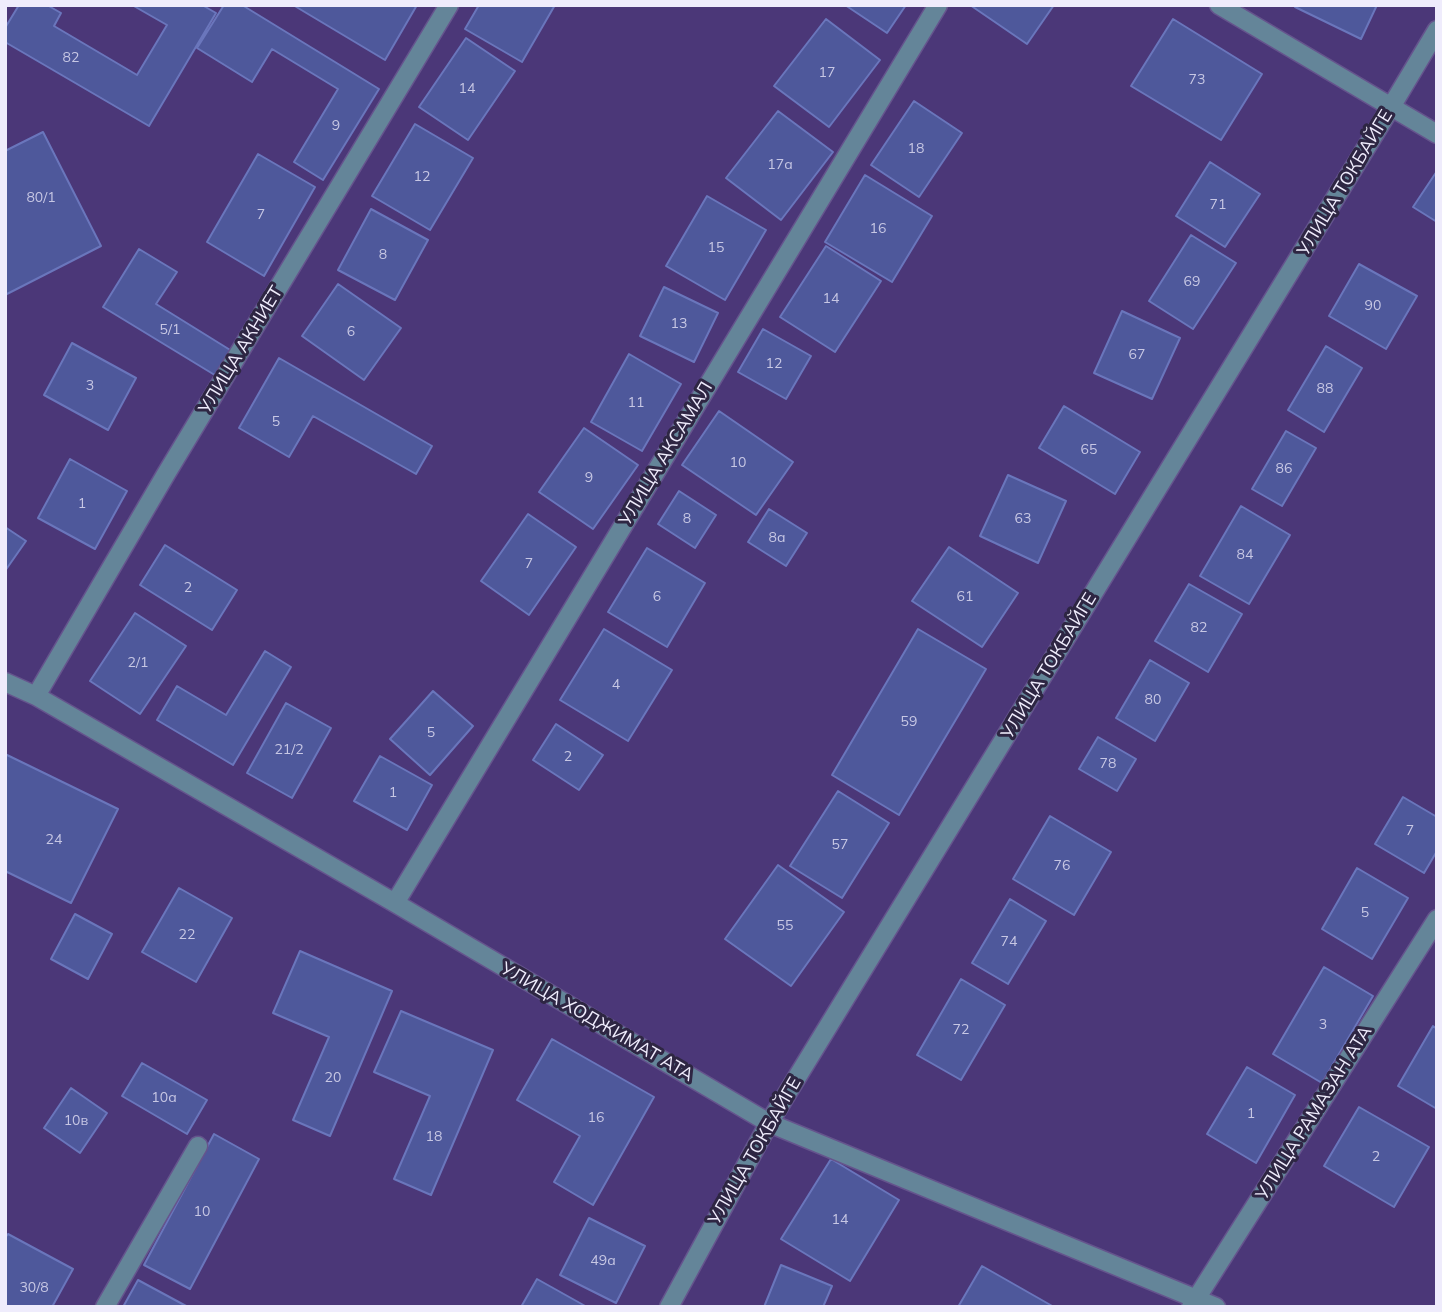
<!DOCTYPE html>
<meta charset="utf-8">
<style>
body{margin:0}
#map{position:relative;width:1442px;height:1312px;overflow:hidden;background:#4b3778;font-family:Mulish,sans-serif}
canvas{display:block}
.frame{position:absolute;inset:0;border:7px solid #efecfc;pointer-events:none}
</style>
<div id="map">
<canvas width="1442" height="1312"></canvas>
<div class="frame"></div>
</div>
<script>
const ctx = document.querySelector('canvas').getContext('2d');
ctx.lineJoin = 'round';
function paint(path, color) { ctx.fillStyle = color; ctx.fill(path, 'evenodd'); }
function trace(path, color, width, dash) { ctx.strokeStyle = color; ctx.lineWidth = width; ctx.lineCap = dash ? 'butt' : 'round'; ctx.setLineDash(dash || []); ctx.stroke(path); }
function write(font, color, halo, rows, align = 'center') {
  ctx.font = font + ' Mulish,sans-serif'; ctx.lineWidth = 6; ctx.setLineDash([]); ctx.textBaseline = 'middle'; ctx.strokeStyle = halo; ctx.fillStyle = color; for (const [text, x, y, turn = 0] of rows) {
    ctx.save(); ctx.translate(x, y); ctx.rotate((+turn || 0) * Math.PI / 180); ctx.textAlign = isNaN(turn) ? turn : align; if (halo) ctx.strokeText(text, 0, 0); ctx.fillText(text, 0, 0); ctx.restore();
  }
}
const building = new Path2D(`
 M19,5H47L61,13L54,26L137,75L167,25L132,5H202L216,13L149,126L5,42V28Z
 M224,5H242L379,89L323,180L294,162L338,89L272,49L252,82L197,48Z
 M293,5H417L385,60Z
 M479,5H555L522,62L465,29Z
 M845,5H906L887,33Z
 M970,5H1054L1027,44Z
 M1296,5H1377L1361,39L1295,7Z
 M826,19L880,60L829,127L774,86Z
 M1173,19L1262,74L1221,140L1131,86Z
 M466,38L515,71L468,140L419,107Z
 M914,101L962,133L919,197L871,165Z
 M778,111L833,152L781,220L726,178Z
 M415,124L473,158L430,230L372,196Z
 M43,132L101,246L5,295V151Z
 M258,154L315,187L264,276L207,242Z
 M1210,162L1260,194L1225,247L1176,216Z
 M1437,171V222L1413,207Z
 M865,175L932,216L892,282L825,242Z
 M707,196L766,230L725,300L666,266Z
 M371,209L428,240L395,300L338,270Z
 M1191,235L1236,263L1193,329L1149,301Z
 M826,246L881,281L835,352L780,317Z
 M139,249L177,272L156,304L235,353L218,377L103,307Z
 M1359,264L1417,296L1386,349L1329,316Z
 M338,284L401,328L364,380L302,336Z
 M664,287L718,313L694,362L640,336Z
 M1122,311L1180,338L1152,399L1094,373Z
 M763,329L811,356L786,399L738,372Z
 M72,343L136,378L108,430L44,395Z
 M1326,346L1362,368L1324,432L1288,410Z
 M629,354L681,384L642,451L591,422Z
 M279,358L432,446L416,474L313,416L289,457L239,428Z
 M1064,406L1140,452L1115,494L1039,448Z
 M719,411L793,462L756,515L682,465Z
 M584,428L638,465L593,529L539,492Z
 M1286,431L1316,448L1282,506L1252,489Z
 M70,459L127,491L95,549L38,518Z
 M1008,475L1066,501L1038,563L980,536Z
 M679,491L716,515L695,548L658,524Z
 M1241,506L1290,535L1249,604L1200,576Z
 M769,509L807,533L786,566L748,542Z
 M528,514L576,547L529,615L481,581Z
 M5,527L26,541L5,571Z
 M165,545L237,590L212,630L140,585Z
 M949,547L1018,593L982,647L912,601Z
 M647,548L705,583L667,647L608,612Z
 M1189,584L1242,614L1208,672L1155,641Z
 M135,613L186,646L140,714L90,681Z
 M604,629L672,670L628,741L560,700Z
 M918,629L986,669L899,815L832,775Z
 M265,651L291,667L233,765L157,720L177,686L226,715Z
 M1150,660L1189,683L1155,741L1116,718Z
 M433,691L473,726L430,775L390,739Z
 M286,703L331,728L292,798L247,773Z
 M556,724L603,755L579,790L533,760Z
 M1098,737L1136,759L1117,791L1079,769Z
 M5,754L118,809L71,903L5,871Z
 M380,756L432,785L407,830L354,801Z
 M838,791L889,823L842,898L790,866Z
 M1403,797L1437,817V851L1424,873L1375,844Z
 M1050,816L1111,852L1074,915L1013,879Z
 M778,865L844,912L791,986L725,939Z
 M1357,868L1408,898L1372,959L1322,929Z
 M179,888L232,918L196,982L142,952Z
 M1010,899L1046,921L1008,984L972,963Z
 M75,914L112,934L88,979L51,959Z
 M300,951L392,991L330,1136L293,1120L329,1037L273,1013Z
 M1324,967L1373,996L1322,1083L1273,1054Z
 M961,979L1005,1005L961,1080L917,1055Z
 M401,1011L493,1050L431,1195L394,1179L430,1096L374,1072Z
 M1433,1026L1437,1029V1109L1398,1086Z
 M552,1039L654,1097L593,1205L554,1182L580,1136L517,1100Z
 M142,1063L207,1100L187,1134L122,1096Z
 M1247,1067L1295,1095L1256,1163L1207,1134Z
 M71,1088L107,1113L80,1153L44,1128Z
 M1359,1107L1429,1147L1394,1207L1324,1166Z
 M214,1134L259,1159L190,1289L144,1265Z
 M831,1159L899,1200L850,1281L781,1239Z
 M589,1218L645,1246L616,1303L560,1275Z
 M8,1234L73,1269L52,1307H5V1238Z
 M781,1265L832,1286L823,1307H764Z
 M982,1266L1054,1307H958Z
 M537,1279L587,1307H521Z
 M138,1280L188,1307H123Z`);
paint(building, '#4e589b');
trace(building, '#6a76bc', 2);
const minor = new Path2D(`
 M1219,5L1437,134
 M5,682L36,696L395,903L769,1123L1216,1307
 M36,696L166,474L449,5
 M395,903L938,5
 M105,1307L198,1146
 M669,1307L769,1123L1391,107L1437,30
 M1191,1307L1437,919`);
trace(minor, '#65548d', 21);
trace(minor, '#648599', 18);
write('14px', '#c7c7e4', null, [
 ["82",71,58],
 ["17",827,73],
 ["73",1197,80],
 ["14",467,89],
 ["9",336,126],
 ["18",916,149],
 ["17а",780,165],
 ["12",422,177],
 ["80/1",41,198],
 ["71",1218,205],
 ["7",261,215],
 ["16",878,229],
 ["15",716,248],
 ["8",383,255],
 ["69",1192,282],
 ["14",831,299],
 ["90",1373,306],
 ["13",679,324],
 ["5/1",170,330],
 ["6",351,332],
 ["67",1137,355],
 ["12",774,364],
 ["3",90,386],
 ["88",1325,389],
 ["11",636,403],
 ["5",276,422],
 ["65",1089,450],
 ["10",738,463],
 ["86",1284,469],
 ["9",589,478],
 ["1",82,504],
 ["8",687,519],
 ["63",1023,519],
 ["8а",777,538],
 ["84",1245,555],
 ["7",529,564],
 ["2",188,588],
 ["6",657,597],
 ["61",965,597],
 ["82",1199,628],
 ["2/1",138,663],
 ["4",616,685],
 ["80",1153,700],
 ["59",909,722],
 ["5",431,733],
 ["21/2",289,750],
 ["2",568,757],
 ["78",1108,764],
 ["1",393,793],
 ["7",1410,831],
 ["24",54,840],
 ["57",840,845],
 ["76",1062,866],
 ["5",1365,913],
 ["55",785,926],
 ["22",187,935],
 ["74",1009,942],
 ["3",1323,1025],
 ["72",961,1030],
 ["20",333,1078],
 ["10а",164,1098],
 ["1",1251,1114],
 ["16",596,1118],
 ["10в",76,1121],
 ["18",434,1137],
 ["2",1376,1157],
 ["10",202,1212],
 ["14",840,1220],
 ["49а",603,1261],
 ["30/8",34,1288]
]);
write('18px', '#efecfc', '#2e2643', [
 ["УЛИЦА ТОКБАЙГЕ",1345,183,-59],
 ["УЛИЦА АКНИЕТ",241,350,-59],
 ["УЛИЦА АКСАМАЛ",666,454,-59],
 ["УЛИЦА ТОКБАЙГЕ",1049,666,-59],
 ["УЛИЦА ХОДЖИМАТ АТА",597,1022,30],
 ["УЛИЦА РАМАЗАН АТА",1314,1113,-58],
 ["УЛИЦА ТОКБАЙГЕ",755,1151,-60]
]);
</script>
